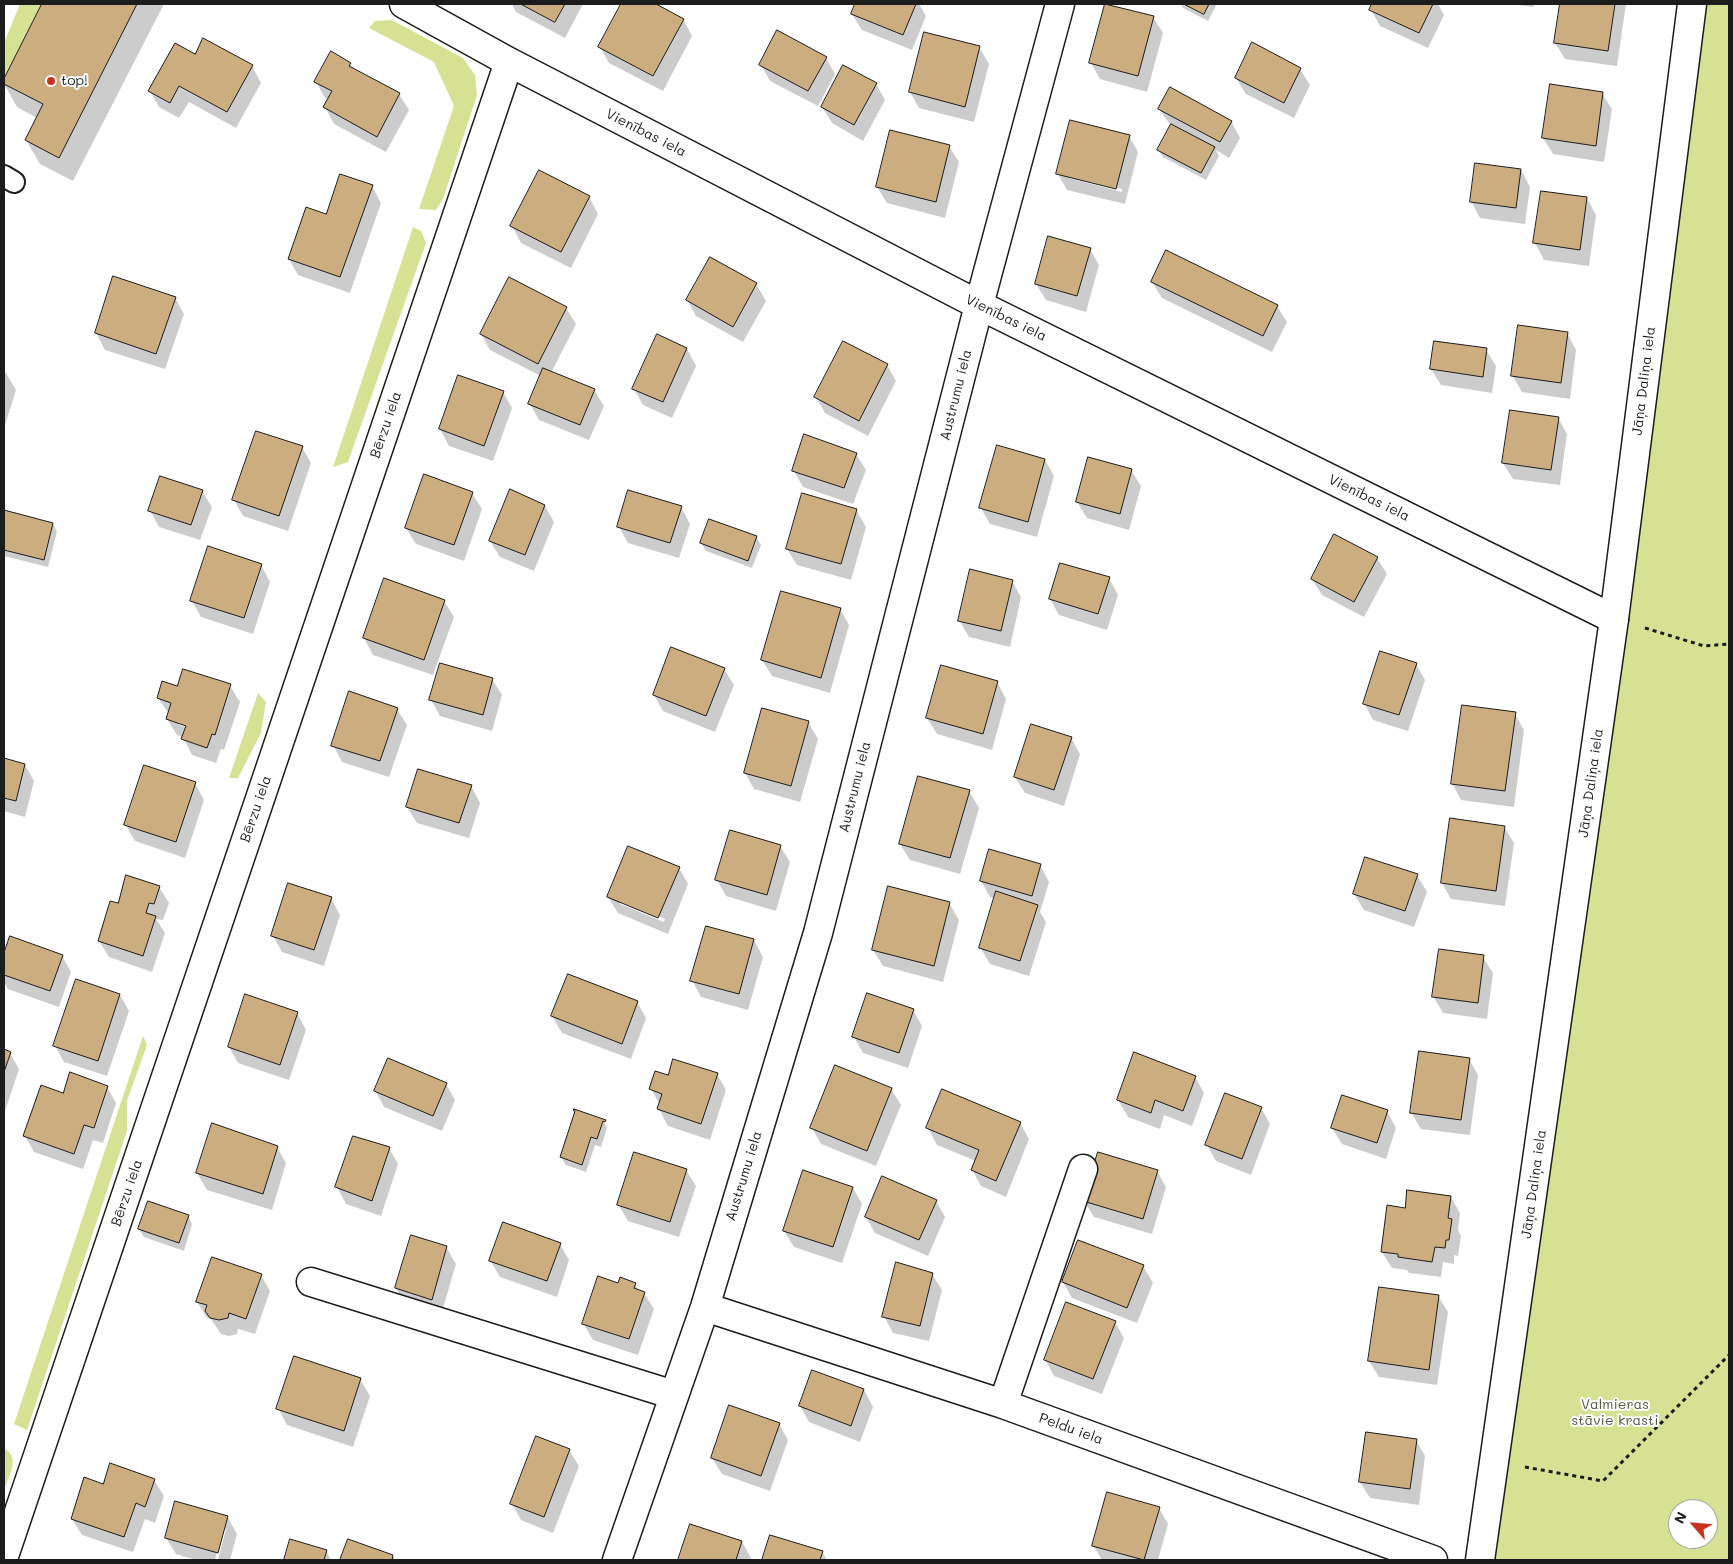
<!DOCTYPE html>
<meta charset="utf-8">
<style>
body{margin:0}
#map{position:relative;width:1733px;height:1564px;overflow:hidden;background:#fff;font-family:Mali,sans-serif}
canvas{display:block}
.frame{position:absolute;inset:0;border:5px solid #1c1c1c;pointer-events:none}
.north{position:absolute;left:1668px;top:1499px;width:50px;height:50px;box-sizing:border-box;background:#fff;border:1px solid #a4a4a4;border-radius:50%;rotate:297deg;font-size:14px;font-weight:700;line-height:20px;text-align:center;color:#1c1c1c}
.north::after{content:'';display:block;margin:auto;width:18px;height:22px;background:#c8321e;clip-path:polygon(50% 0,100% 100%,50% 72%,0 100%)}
</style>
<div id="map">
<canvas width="1733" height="1564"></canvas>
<div class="frame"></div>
<div class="north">N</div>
</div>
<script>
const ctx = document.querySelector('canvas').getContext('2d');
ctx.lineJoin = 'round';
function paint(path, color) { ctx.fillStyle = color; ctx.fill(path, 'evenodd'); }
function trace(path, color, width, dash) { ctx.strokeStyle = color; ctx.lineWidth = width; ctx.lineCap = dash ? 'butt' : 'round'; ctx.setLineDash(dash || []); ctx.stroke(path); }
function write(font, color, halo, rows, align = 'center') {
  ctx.font = font + ' Mali,sans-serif'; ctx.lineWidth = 4; ctx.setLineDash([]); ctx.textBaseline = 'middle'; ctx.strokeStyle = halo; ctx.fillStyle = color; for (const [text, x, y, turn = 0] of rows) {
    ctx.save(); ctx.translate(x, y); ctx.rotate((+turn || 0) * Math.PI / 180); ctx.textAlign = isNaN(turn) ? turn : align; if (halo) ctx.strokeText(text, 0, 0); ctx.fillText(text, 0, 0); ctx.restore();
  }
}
paint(new Path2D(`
 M20,4H42L4,79V43Z
 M1692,4H1729V1560H1480ZM1678,1509H1708V1539H1678Z
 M392,20L463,58L475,75L477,95L443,199L436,210L419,209L454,106L434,62L369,28L375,21Z
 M413,227L421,231L426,243L348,462L333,467Z
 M258,693L266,702L261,733L238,778H229Z
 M143,1036L147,1045L127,1101V1131L27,1430L14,1424Z
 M5,1449C21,1458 8,1477 4,1490V1454Z`), '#d6e194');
paint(new Path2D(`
 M43,4H164L73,181L40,164L26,140L37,118L17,107L4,84Z
 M512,4H583L565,38L516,12Z
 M623,4H653L683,19L692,36L663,91L609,63L600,47Z
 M857,4H919L926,16L912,50L862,30L852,14Z
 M1181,4H1217L1208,21L1183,8Z
 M1374,4H1438L1444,15L1428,48L1380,26L1371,10Z
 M1511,4H1534V7Z
 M1561,4H1626L1617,66L1565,59L1555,43Z
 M1153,17L1163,33L1147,92L1100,79L1091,63Z
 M979,47L989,64L974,122L919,108L910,92Z
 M331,53L350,64L354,70L399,94L409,110L386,152L334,124L325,107L329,100L325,98L316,82Z
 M195,56L252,66L261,83L236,128L189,102L179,118L159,107L150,91Z
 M826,58L835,74L818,106L770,81L761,65Z
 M1300,69L1310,85L1294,118L1246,94L1236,78Z
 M876,84L885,100L863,141L832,123L822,107Z
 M1602,93L1612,109L1604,162L1553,154L1543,138Z
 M1159,109L1231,121L1240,138L1229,158L1216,150L1219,156L1206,180L1163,157L1159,150L1171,126Z
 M1129,136L1138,152L1125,204L1067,190L1058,174ZM1069,176L1122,189V192L1069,178Z
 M949,146L959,162L945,218L887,203L877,187Z
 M1521,170L1530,187L1525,224L1480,218L1471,201Z
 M372,186L381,203L350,293L298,275L289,259L326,215Z
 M589,197L598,214L571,268L521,243L512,226Z
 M1587,198L1596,215L1589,266L1544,260L1535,243Z
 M1090,249L1099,265L1086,312L1046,300L1036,284Z
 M1152,282L1277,306L1287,322L1272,352L1162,298Z
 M756,284L766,301L743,342L696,316L687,300Z
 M175,298L184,314L165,369L105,350L96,333Z
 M566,308L576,324L551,373L594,390L604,406L589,440L539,420L530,404L541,376L490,350L481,334Z
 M1567,333L1576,350L1570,399L1522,392L1512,375Z
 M658,336L687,349L696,366L672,418L643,405L634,389Z
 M1486,350L1496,366L1492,393L1441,385L1431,369Z
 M887,365L896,381L868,436L825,413L816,397Z
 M4,373H6L16,390L4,428Z
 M503,392L512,408L493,461L449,446L440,429Z
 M1558,418L1567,434L1560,485L1513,479L1503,463Z
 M302,447L311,463L288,531L243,516L234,500Z
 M856,454L866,470L853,504L803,487L794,471Z
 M1045,460L1054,476L1037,537L990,524L981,508Z
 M1131,470L1141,486L1129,530L1087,518L1077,502Z
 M202,491L212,507L200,540L159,527L150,510Z
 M472,493L482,509L464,561L416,544L406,528Z
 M545,506L554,522L534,571L500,557L490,541Z
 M681,507L690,524L679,558L628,543L619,527Z
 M856,510L866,527L851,580L797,565L787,549Z
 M4,511L53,524L57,532L48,567L4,556Z
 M756,537L761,545L752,568L706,551L701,543Z
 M1377,558L1387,574L1364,617L1322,595L1312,579Z
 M261,565L270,582L253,634L201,617L192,601Z
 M1109,578L1118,595L1107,630L1059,615L1050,599Z
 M1012,581L1021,597L1010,647L969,637L959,620Z
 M444,601L454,617L433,675L373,655L364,638Z
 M840,609L849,625L830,693L772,676L762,660Z
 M1416,664L1425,680L1408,731L1373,720L1364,703Z
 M724,669L734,685L715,732L663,711L654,695Z
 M492,679L502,695L492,731L440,716L431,700Z
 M997,682L1006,699L992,750L937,734L927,718Z
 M230,686L240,702L224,750L221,749L216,763L192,755L183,737L177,735L167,719L169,714L158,698L178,688ZM179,722L191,729L179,725Z
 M397,709L407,725L389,777L342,762L333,745Z
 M1515,714L1524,730L1514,807L1461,800L1452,783Z
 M808,722L818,739L800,802L754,789L745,773Z
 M1071,738L1080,754L1064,806L1025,793L1015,777Z
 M4,760L25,765L34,781L25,817L4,811Z
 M195,783L204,800L185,858L135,841L125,824Z
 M471,786L480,803L469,838L417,823L407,807Z
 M969,791L979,808L960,874L910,860L900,844Z
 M1504,827L1514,843L1505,906L1451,899L1442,883Z
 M780,846L790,862L776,911L726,896L717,880Z
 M1040,865L1049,882L1040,912L1046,922L1029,976L990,964L980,947L996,899L990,897L981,881Z
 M679,868L688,884L668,934L618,913L608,897ZM620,901L665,919L664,922L620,904Z
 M1417,875L1427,892L1414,927L1364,910L1354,894Z
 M159,887L169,903L163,920L156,919L165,933L152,972L109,957L99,941L118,905Z
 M331,898L340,915L324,966L282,952L273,936Z
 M949,903L959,920L943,982L883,966L873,950Z
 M10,938L62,956L71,972L59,1007L8,989L4,982V957Z
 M754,940L763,957L748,1010L701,997L692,980Z
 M1483,957L1493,973L1487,1019L1443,1013L1433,996Z
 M120,995L129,1011L107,1076L64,1062L55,1046Z
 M637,1002L646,1018L631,1059L562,1033L552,1016Z
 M913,1010L922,1026L908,1068L863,1053L854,1037Z
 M297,1013L306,1030L289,1080L238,1063L229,1047Z
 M4,1051L10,1053L19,1069L4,1114Z
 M1469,1059L1478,1075L1470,1135L1421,1129L1411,1112Z
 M717,1074L726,1090L710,1140L668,1126L659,1109L660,1105L651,1089L669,1077Z
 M1195,1077L1204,1093L1192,1126L1164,1115L1160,1129L1128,1117L1118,1100Z
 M446,1084L455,1100L442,1131L384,1107L375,1090Z
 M107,1087L116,1103L103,1143L93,1140L83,1169L34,1152L25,1136L64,1095Z
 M891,1089L901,1105L876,1166L821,1144L812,1128Z
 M1261,1108L1270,1124L1251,1175L1216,1161L1207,1145Z
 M1387,1111L1396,1128L1386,1159L1342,1144L1332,1128Z
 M603,1120L607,1128L601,1147L595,1145L586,1172L566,1165L561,1157Z
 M1020,1123L1029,1139L1006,1197L981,1186L972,1170L976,1161L937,1145L928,1128Z
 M277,1147L286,1163L272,1210L207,1190L197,1173Z
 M389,1148L398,1164L381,1216L346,1204L337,1187Z
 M686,1170L696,1186L679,1237L628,1221L618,1204Z
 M1157,1171L1166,1187L1152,1234L1094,1217L1084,1201Z
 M853,1188L862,1204L842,1263L794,1247L784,1231Z
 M1451,1197L1460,1213L1458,1230L1461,1236L1458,1256L1454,1255V1264L1443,1262L1441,1277L1409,1273L1407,1270L1392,1268L1382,1252L1406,1209Z
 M936,1201L945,1217L928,1256L875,1233L866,1217Z
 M188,1216L192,1224L184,1251L144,1237L139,1229Z
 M560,1244L569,1260L557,1297L500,1277L490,1260Z
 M446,1247L456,1264L441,1315L405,1304L396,1288Z
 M1143,1266L1153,1283L1137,1323L1072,1298L1063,1282Z
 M932,1274L942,1290L929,1341L893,1333L884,1316Z
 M261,1275L270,1291L255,1334L238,1329L237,1334L229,1336L221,1334L211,1319L207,1318L197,1302Z
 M619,1284H635L639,1291L644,1293L654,1309L638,1355L593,1340L583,1323Z
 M1438,1296L1448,1312L1437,1385L1379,1377L1369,1361Z
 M1115,1322L1124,1338L1102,1394L1054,1376L1045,1359Z
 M813,1371L864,1390L873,1407L860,1442L809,1422L800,1406Z
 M360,1379L370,1396L353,1447L287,1425L278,1408Z
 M779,1424L788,1440L770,1491L722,1474L712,1458Z
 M1416,1440L1425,1456L1419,1505L1370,1498L1360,1482Z
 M569,1450L579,1466L553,1533L521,1520L512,1504Z
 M154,1480L164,1496L155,1523L145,1519L133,1552L82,1535L72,1519L104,1485Z
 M175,1503L228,1518L237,1534L230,1560H196L176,1554L166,1538ZM224,1529H226L218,1560L215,1559Z
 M1159,1508L1168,1524L1158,1560H1102L1093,1545Z
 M690,1525L742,1542L751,1558L750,1560H679Z
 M771,1536L822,1552L827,1560H764Z
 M291,1540L326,1551L331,1560H285Z
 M349,1540L393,1556L395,1560H342Z`), '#0003');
const building = new Path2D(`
 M42,4H137L59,158L25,140L43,104L4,84V79Z
 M521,4H565L555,22Z
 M621,4H656L684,19L653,76L598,47Z
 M855,4H916L903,35L851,14Z
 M1105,4L1154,16L1138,76L1089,63Z
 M1184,4H1209L1204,14Z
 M1372,4H1433L1419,33L1369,10Z
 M1560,4H1615L1608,51L1554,43Z
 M777,30L827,57L808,91L759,65Z
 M924,32L980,46L965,107L909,92Z
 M203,38L253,65L227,112L179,86L170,103L148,91L175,43L195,54Z
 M1252,42L1301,68L1284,103L1235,78Z
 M331,51L351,63L349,66L400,93L377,137L323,107L332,91L314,82Z
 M843,65L877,83L854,125L821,107Z
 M1550,84L1603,92L1596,146L1542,138Z
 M1170,87L1232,121L1220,142L1158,109Z
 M1070,120L1130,135L1116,189L1056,174Z
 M1171,124L1215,147L1201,173L1157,150Z
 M890,130L950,145L936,202L876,187Z
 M1475,163L1521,169L1516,208L1470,202Z
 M539,170L590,196L561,252L510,226Z
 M340,174L373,185L340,277L288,259L306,207L326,214Z
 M1541,191L1587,197L1580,250L1533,243Z
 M1048,236L1091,248L1077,296L1035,284Z
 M1166,250L1278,305L1263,336L1151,282Z
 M710,257L757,283L733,327L686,300Z
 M113,276L176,297L156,354L95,333Z
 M509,277L567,307L538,364L480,334Z
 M1518,325L1568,332L1561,383L1511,376Z
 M657,334L687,348L663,402L632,389Z
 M843,341L888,364L859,421L814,397Z
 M1434,341L1487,348L1483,377L1430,369Z
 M543,368L595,389L580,425L528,404Z
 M458,375L504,391L484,446L439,429Z
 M1510,410L1559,417L1551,470L1502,463Z
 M256,431L303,446L279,516L232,500Z
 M804,434L857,453L844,488L792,471Z
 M997,445L1045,459L1028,522L979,508Z
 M1088,457L1132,469L1120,514L1076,502Z
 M424,474L473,492L454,545L405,528Z
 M160,476L203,490L191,525L148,511Z
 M510,489L545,505L525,555L489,541Z
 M628,490L682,506L670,543L617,527Z
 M802,493L857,509L841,564L786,549Z
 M4,510L53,523L44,560L4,550Z
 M709,519L757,536L748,561L700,543Z
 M1334,534L1378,557L1354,602L1311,579Z
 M208,546L262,564L244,618L190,601Z
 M1060,563L1110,577L1098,614L1049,599Z
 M970,569L1013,580L1001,631L958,621Z
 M384,578L445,600L424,660L363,638Z
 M781,591L841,608L821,678L761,660Z
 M671,647L725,668L706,716L653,695Z
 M1380,651L1417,663L1399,715L1363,704Z
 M440,663L493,678L483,715L429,700Z
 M941,665L998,681L983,734L926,718Z
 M183,669L231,684L215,735L212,734L207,748L181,739L186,726L166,719L171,703L157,698L162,681L177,686Z
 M349,691L398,708L380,761L331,746Z
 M1462,705L1516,712L1505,791L1451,784Z
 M762,708L809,721L791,786L744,773Z
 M1031,724L1072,737L1054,790L1014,777Z
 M4,758L25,764L16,801L4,798Z
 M144,765L196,782L176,842L124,825Z
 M418,769L472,785L459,823L406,807Z
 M918,776L970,790L950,858L899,844Z
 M1450,818L1505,826L1496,891L1441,883Z
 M730,830L781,845L767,895L715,880Z
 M628,846L680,867L658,918L607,897Z
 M989,849L1041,864L1032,896L980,881Z
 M1365,857L1418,874L1405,911L1353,894Z
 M126,875L160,886L154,904L149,903L146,913L156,916L143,956L98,941L110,901L118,903Z
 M288,883L332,897L314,950L271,936Z
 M888,886L950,902L934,966L872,950Z
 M996,891L1038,905L1020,961L979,948Z
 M706,926L754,939L739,994L690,981Z
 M10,936L63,955L50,991L4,975V953Z
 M1439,949L1484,955L1478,1003L1432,997Z
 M568,974L638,1001L622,1044L551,1016Z
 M76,979L120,994L98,1061L53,1046Z
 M867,993L914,1009L899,1053L852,1037Z
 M245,994L298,1012L280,1065L228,1047Z
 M4,1049L11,1052L4,1072Z
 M1419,1051L1470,1058L1461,1120L1410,1113Z
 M1134,1052L1196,1076L1183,1111L1155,1100L1151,1113L1117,1100Z
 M388,1058L447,1083L433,1116L374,1091Z
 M673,1059L718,1073L701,1124L657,1109L662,1094L649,1089L655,1071L668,1075Z
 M835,1065L892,1088L867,1151L810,1128Z
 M70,1072L108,1086L94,1128L84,1125L74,1154L23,1136L41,1085L63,1093Z
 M942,1089L1021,1122L996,1181L971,1170L979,1150L926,1128Z
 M1225,1093L1262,1107L1242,1159L1205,1145Z
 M1342,1095L1388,1110L1377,1143L1331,1128Z
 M574,1109L606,1120L605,1122L603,1121L597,1139L591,1137L582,1165L560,1157L575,1111H574Z
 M212,1123L278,1146L263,1194L196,1173Z
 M353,1136L390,1147L372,1201L335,1187Z
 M634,1152L687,1169L670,1222L617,1205Z
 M1098,1152L1158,1170L1143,1219L1083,1201Z
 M803,1170L853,1187L833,1247L783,1231Z
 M882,1176L937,1200L919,1240L865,1217Z
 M1407,1190L1451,1196L1448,1218L1452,1219L1449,1240H1446L1445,1248L1435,1247L1432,1262L1398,1257V1254L1381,1252L1387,1205L1405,1208Z
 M148,1201L189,1215L179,1243L138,1229Z
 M503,1222L561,1243L547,1281L489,1261Z
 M411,1235L447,1246L432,1300L395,1288Z
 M1078,1240L1144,1265L1127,1308L1062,1282Z
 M212,1257L262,1274L246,1319L229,1313L228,1318L219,1320L210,1318L205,1311L207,1305L196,1302Z
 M896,1262L933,1273L920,1326L882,1317Z
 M598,1276L618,1283L620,1277L636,1283L634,1288L645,1292L629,1339L582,1324Z
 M1379,1287L1439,1295L1429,1370L1368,1361Z
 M1066,1302L1116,1321L1093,1379L1044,1360Z
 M294,1356L361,1378L344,1431L276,1409Z
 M812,1370L864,1389L851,1426L799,1406Z
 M729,1405L780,1423L761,1476L711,1458Z
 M1366,1432L1417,1439L1410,1489L1359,1482Z
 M536,1436L570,1449L544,1517L510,1504Z
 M110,1463L155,1479L145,1507L136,1503L124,1537L71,1519L84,1477L103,1484Z
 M1107,1492L1160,1507L1144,1560L1092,1546Z
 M175,1501L228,1516L218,1553L165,1538Z
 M690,1524L742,1541L736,1560H678Z
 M770,1535L823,1551L820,1560H762Z
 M290,1539L327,1550L324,1560H284Z
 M348,1539L393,1555L392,1560H340Z`);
paint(building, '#ccad80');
trace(building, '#1c1c1c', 1);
const lane = new Path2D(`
 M4,176L14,182`);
const street = new Path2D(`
 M404,4L509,62L979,305L1614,619
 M311,1282L674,1395
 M705,1307L1003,1404L1433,1560
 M1003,1404L1083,1169
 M4,1556L509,62
 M617,1560L705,1307L818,933L979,305L1060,4`);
const secondary = new Path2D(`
 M1480,1560L1614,619L1692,4`);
trace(lane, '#1c1c1c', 24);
trace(street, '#1c1c1c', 31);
trace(secondary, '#1c1c1c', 31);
trace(new Path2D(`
 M1645,628L1704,646L1729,644
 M1525,1467L1603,1481L1729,1355`), '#1c1c1c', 3, [4, 4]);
trace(lane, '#fff', 20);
trace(street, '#fff', 28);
trace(secondary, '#fff', 28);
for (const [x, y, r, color] of [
 [51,81,5,"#c8321e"]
]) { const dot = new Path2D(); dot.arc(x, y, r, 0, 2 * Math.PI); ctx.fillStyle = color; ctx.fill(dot); trace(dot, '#fff', 2); }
write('14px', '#1c1c1c', '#fff', [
 ["top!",61,81]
], 'left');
write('14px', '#1c1c1c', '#fff', [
 ["Vienības iela",646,133,27],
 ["Vienības iela",1006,318,26],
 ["Jāņa Daliņa iela",1644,381,-83],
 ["Austrumu iela",956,395,-76],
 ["Bērzu iela",386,425,-71],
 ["Vienības iela",1369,498,26],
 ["Jāņa Daliņa iela",1591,783,-82],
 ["Austrumu iela",855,787,-76],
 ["Bērzu iela",256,809,-71],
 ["Austrumu iela",744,1176,-73],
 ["Jāņa Daliņa iela",1534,1184,-82],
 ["Bērzu iela",127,1193,-71],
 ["Peldu iela",1071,1429,20]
]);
write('14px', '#545740', '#fff', [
 ["Valmieras",1615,1405],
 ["stāvie krasti",1615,1421]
]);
</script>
